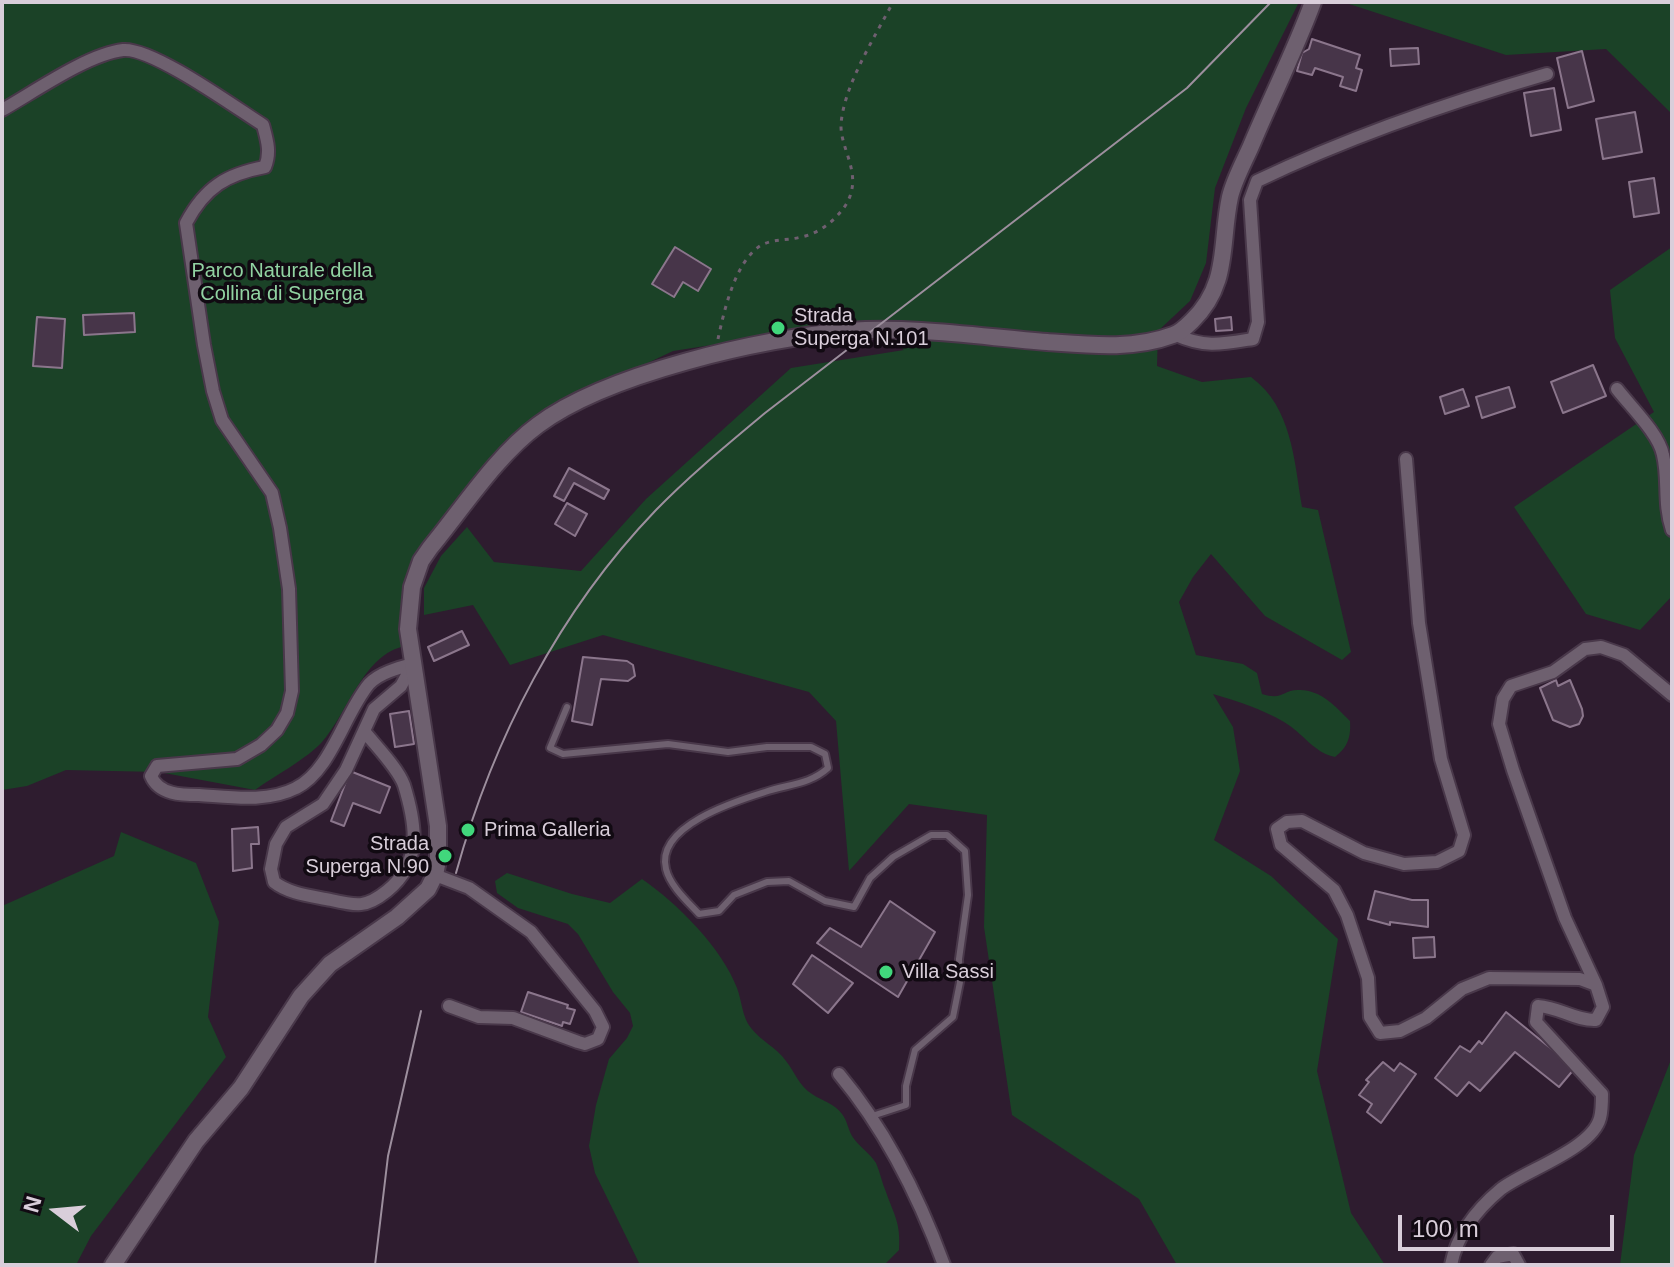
<!DOCTYPE html>
<style>
body{margin:0}
#map{position:relative;width:1674px;height:1267px;overflow:hidden;background:#2e1c2f;font-family:Arial,sans-serif}
canvas{display:block}
.frame{position:absolute;inset:0;border:4px solid #d9ceda;pointer-events:none}
.north{position:absolute;left:16px;top:1171px;width:80px;height:80px;-webkit-text-stroke:6px #110a12;paint-order:stroke;rotate:286deg;font-size:22px;font-weight:700;line-height:32px;text-align:center;color:#d9ceda}
.north::after{content:'';display:block;margin:auto;width:28px;height:36px;background:#d9ceda;clip-path:polygon(50% 0,100% 100%,50% 72%,0 100%)}
.scale{position:absolute;left:1398px;top:1215px;width:216px;height:36px;box-sizing:border-box;border:4px solid #d9ceda;border-top:0;padding-left:10px;font-size:24px;line-height:28px;white-space:nowrap;color:#d9ceda;-webkit-text-stroke:6px #110a12;paint-order:stroke}
</style>
<div id="map">
<canvas width="1674" height="1267"></canvas>
<div class="frame"></div>
<div class="north">N</div>
<div class="scale">100 m</div>
</div>
<script>
const ctx = document.querySelector('canvas').getContext('2d');
ctx.lineJoin = 'round';
function paint(path, color) { ctx.fillStyle = color; ctx.fill(path, 'evenodd'); }
function trace(path, color, width, dash) { ctx.strokeStyle = color; ctx.lineWidth = width; ctx.lineCap = dash ? 'butt' : 'round'; ctx.setLineDash(dash || []); ctx.stroke(path); }
function write(font, color, halo, rows, align = 'center') {
  ctx.font = font + ' Arial,sans-serif'; ctx.lineWidth = 7; ctx.setLineDash([]); ctx.textBaseline = 'middle'; ctx.strokeStyle = halo; ctx.fillStyle = color; for (const [text, x, y, turn = 0] of rows) {
    ctx.save(); ctx.translate(x, y); ctx.rotate((+turn || 0) * Math.PI / 180); ctx.textAlign = isNaN(turn) ? turn : align; if (halo) ctx.strokeText(text, 0, 0); ctx.fillText(text, 0, 0); ctx.restore();
  }
}
paint(new Path2D(`
 M2,2H1299L1246,108L1215,188L1206,263L1190,301L1158,331L1157,366L1202,382L1251,377C1292,407 1294,460 1302,507L1318,510L1351,652L1342,660L1265,616L1211,554L1193,577L1179,602L1196,655L1243,664L1257,673L1262,694C1284,701 1282,689 1300,690C1321,690 1336,707 1350,721C1351,737 1348,747 1335,757C1314,753 1303,733 1284,722C1262,709 1237,701 1213,694L1233,727L1240,771L1214,840L1271,876L1338,939L1317,1071L1351,1213L1385,1265H1177L1139,1199L1012,1115L984,927L987,815L909,804L849,871L836,721L809,692L603,635L510,665L473,605L424,615V588L441,556L467,527L494,562L581,571L646,499L791,368L904,350L867,321L673,351L576,397L530,426L419,548L401,647C362,658 347,714 322,742C308,758 273,777 255,790L159,772L66,770L27,786L2,790Z
 M1343,2H1672V114L1606,49L1506,55Z
 M1672,247V596L1640,630L1586,614L1514,507L1654,412L1615,338L1610,290Z
 M121,832L196,863L219,922L208,1017L226,1057L91,1236L76,1265H2V906L114,856Z
 M507,873L572,894L610,903L642,879C677,903 722,948 737,988C742,1001 742,1017 751,1028C761,1041 776,1047 786,1061C795,1072 799,1086 812,1094C822,1101 834,1103 842,1114C847,1120 848,1129 852,1136C858,1146 870,1153 876,1163C880,1172 882,1183 886,1192C894,1215 901,1223 899,1250L884,1265H640L595,1173L589,1146L596,1105L609,1059L627,1038L633,1026L630,1013L613,992L578,934L568,924L518,908L497,893L495,881Z
 M1672,1057V1265H1620L1634,1155Z`), '#1b4227');
const building = new Path2D(`
 M1312,39L1360,55L1356,68L1362,70L1356,91L1340,86L1343,77L1315,68L1312,75L1297,71L1302,53L1309,49Z
 M1418,48L1419,64L1391,66L1390,49Z
 M1582,51L1594,101L1568,108L1557,58Z
 M1554,88L1561,130L1531,136L1524,93Z
 M1635,112L1642,152L1603,159L1596,119Z
 M1654,178L1659,213L1634,217L1629,182Z
 M675,247L711,269L698,291L683,282L674,297L652,284Z
 M134,313L135,332L84,335L83,315Z
 M37,317L65,319L62,368L33,366Z
 M1231,317L1232,330L1216,331L1215,319Z
 M1593,365L1606,396L1563,413L1551,382Z
 M1509,387L1515,407L1482,418L1476,397Z
 M1463,389L1469,406L1445,414L1440,397Z
 M569,468L609,490L604,499L574,483L564,501L554,496Z
 M567,503L587,514L575,536L555,524Z
 M462,631L469,645L434,661L428,647Z
 M583,657L627,661L633,665L635,676L628,681L601,679L592,725L572,721Z
 M1556,680L1558,686L1570,680L1582,709L1583,716L1579,724L1570,727L1553,720L1540,688Z
 M409,711L414,744L395,747L390,714Z
 M350,771L390,787L380,813L353,803L344,826L331,821Z
 M258,827L259,844H251L252,868L233,871L232,829Z
 M1375,891L1412,900H1428V927L1390,922V925L1368,919Z
 M890,901L935,932L898,997L817,943L830,928L861,947Z
 M1434,937L1435,957L1414,958L1413,938Z
 M812,955L853,983L828,1013L793,984Z
 M528,992L568,1005L567,1008L575,1010L570,1024L563,1022L562,1026L521,1012Z
 M1506,1012L1575,1068L1559,1087L1515,1052L1480,1091L1469,1082L1457,1096L1435,1078L1460,1046L1470,1052L1479,1041L1482,1044Z
 M1383,1062L1394,1071L1400,1063L1416,1074L1381,1123L1367,1112L1372,1104L1359,1095L1369,1082L1366,1080Z`);
paint(building, '#473549');
trace(building, '#8b768c', 2);
const service = new Path2D(`
 M567,707L550,748L563,754L668,744L728,752L767,747H811L825,754L828,768C809,785 788,784 765,792C736,801 655,826 666,869C670,886 688,902 699,914L719,911L734,895L767,882L789,881L825,901L854,907L870,878L893,857L931,835H947L965,851L968,895L959,959L960,982L953,1017L915,1050L906,1086V1105L872,1116`);
const minor = new Path2D(`
 M2,110C34,92 88,54 123,50C152,47 236,108 263,125C267,140 271,152 265,167C227,174 205,187 186,223L204,345L213,391L222,420L272,493L280,528L289,589L292,691L287,713L277,730L261,745L237,759L157,766L151,776C159,795 182,795 199,795C230,797 267,803 296,788C331,771 344,714 369,684C379,673 398,668 413,664
 M1176,335C1205,348 1222,344 1253,339L1258,322L1250,200L1257,181C1351,136 1447,103 1547,74
 M1617,389C1631,407 1659,434 1663,455C1669,480 1663,503 1672,530
 M1406,459L1419,623L1441,759L1464,835L1459,851L1437,862L1404,864L1364,853L1302,821L1287,822L1277,829L1281,845L1334,890L1347,915L1368,978L1370,1017L1380,1033L1400,1031L1426,1018L1462,989L1489,978L1580,979L1596,985L1603,1007L1596,1020C1576,1021 1559,1007 1538,1006L1536,1022L1602,1094C1602,1101 1602,1111 1600,1118C1592,1149 1526,1170 1501,1189C1477,1209 1457,1234 1451,1265
 M364,731C375,745 398,768 404,785C416,824 423,862 387,891C366,908 357,906 331,900C312,896 289,894 274,882L271,869L276,844L286,827L323,804L346,770L374,709L401,686L413,664
 M435,875L469,888L531,932L595,1011L603,1027L598,1039L585,1044L578,1042L513,1018L479,1017L449,1006
 M1596,985L1565,918L1513,770L1499,724L1503,699L1511,686L1553,672L1585,649L1601,647L1624,655L1672,695
 M839,1074C885,1129 919,1197 944,1265
 M1491,1265L1497,1257L1513,1254L1519,1265`);
const tertiary = new Path2D(`
 M113,1265L196,1141L241,1088L301,996L330,964L397,917L428,889L435,875L438,860V826L408,629L412,587L421,561L430,548C463,508 497,455 538,425C606,374 762,338 848,331C914,326 982,337 1047,342C1089,345 1133,350 1173,335C1180,333 1187,326 1192,321C1230,284 1220,243 1230,197C1234,180 1244,162 1251,146C1271,98 1295,51 1313,2`);
trace(service, '#49384a', 10);
trace(minor, '#49384a', 16);
trace(tertiary, '#49384a', 20);
trace(new Path2D(`
 M718,339C724,311 735,262 760,246C774,238 786,241 801,237C819,234 839,218 848,201C862,172 840,149 841,124C844,85 875,37 893,2`), '#6f5f70', 3, [4, 6]);
trace(service, '#6e606f', 6);
trace(minor, '#6e606f', 12);
trace(tertiary, '#6e606f', 16);
trace(new Path2D(`
 M456,873C493,739 559,611 656,510C690,475 728,444 765,413L1187,88L1271,2
 M375,1265L388,1156L421,1011`), '#9d8f9e', 2);
for (const [x, y, r, color] of [
 [778,328,8,"#41d77c"],
 [468,830,8,"#41d77c"],
 [445,856,8,"#41d77c"],
 [886,972,8,"#41d77c"]
]) { const dot = new Path2D(); dot.arc(x, y, r, 0, 2 * Math.PI); ctx.fillStyle = color; ctx.fill(dot); trace(dot, '#110a12', 3); }
write('20px', '#91d3a2', '#110a12', [
 ["Parco Naturale della",282,271],
 ["Collina di Superga",282,294]
]);
write('20px', '#d9ceda', '#110a12', [
 ["Strada",794,316],
 ["Superga N.101",794,339],
 ["Prima Galleria",484,830],
 ["Strada",429,844,"right"],
 ["Superga N.90",429,867,"right"],
 ["Villa Sassi",902,972]
], 'left');
</script>
